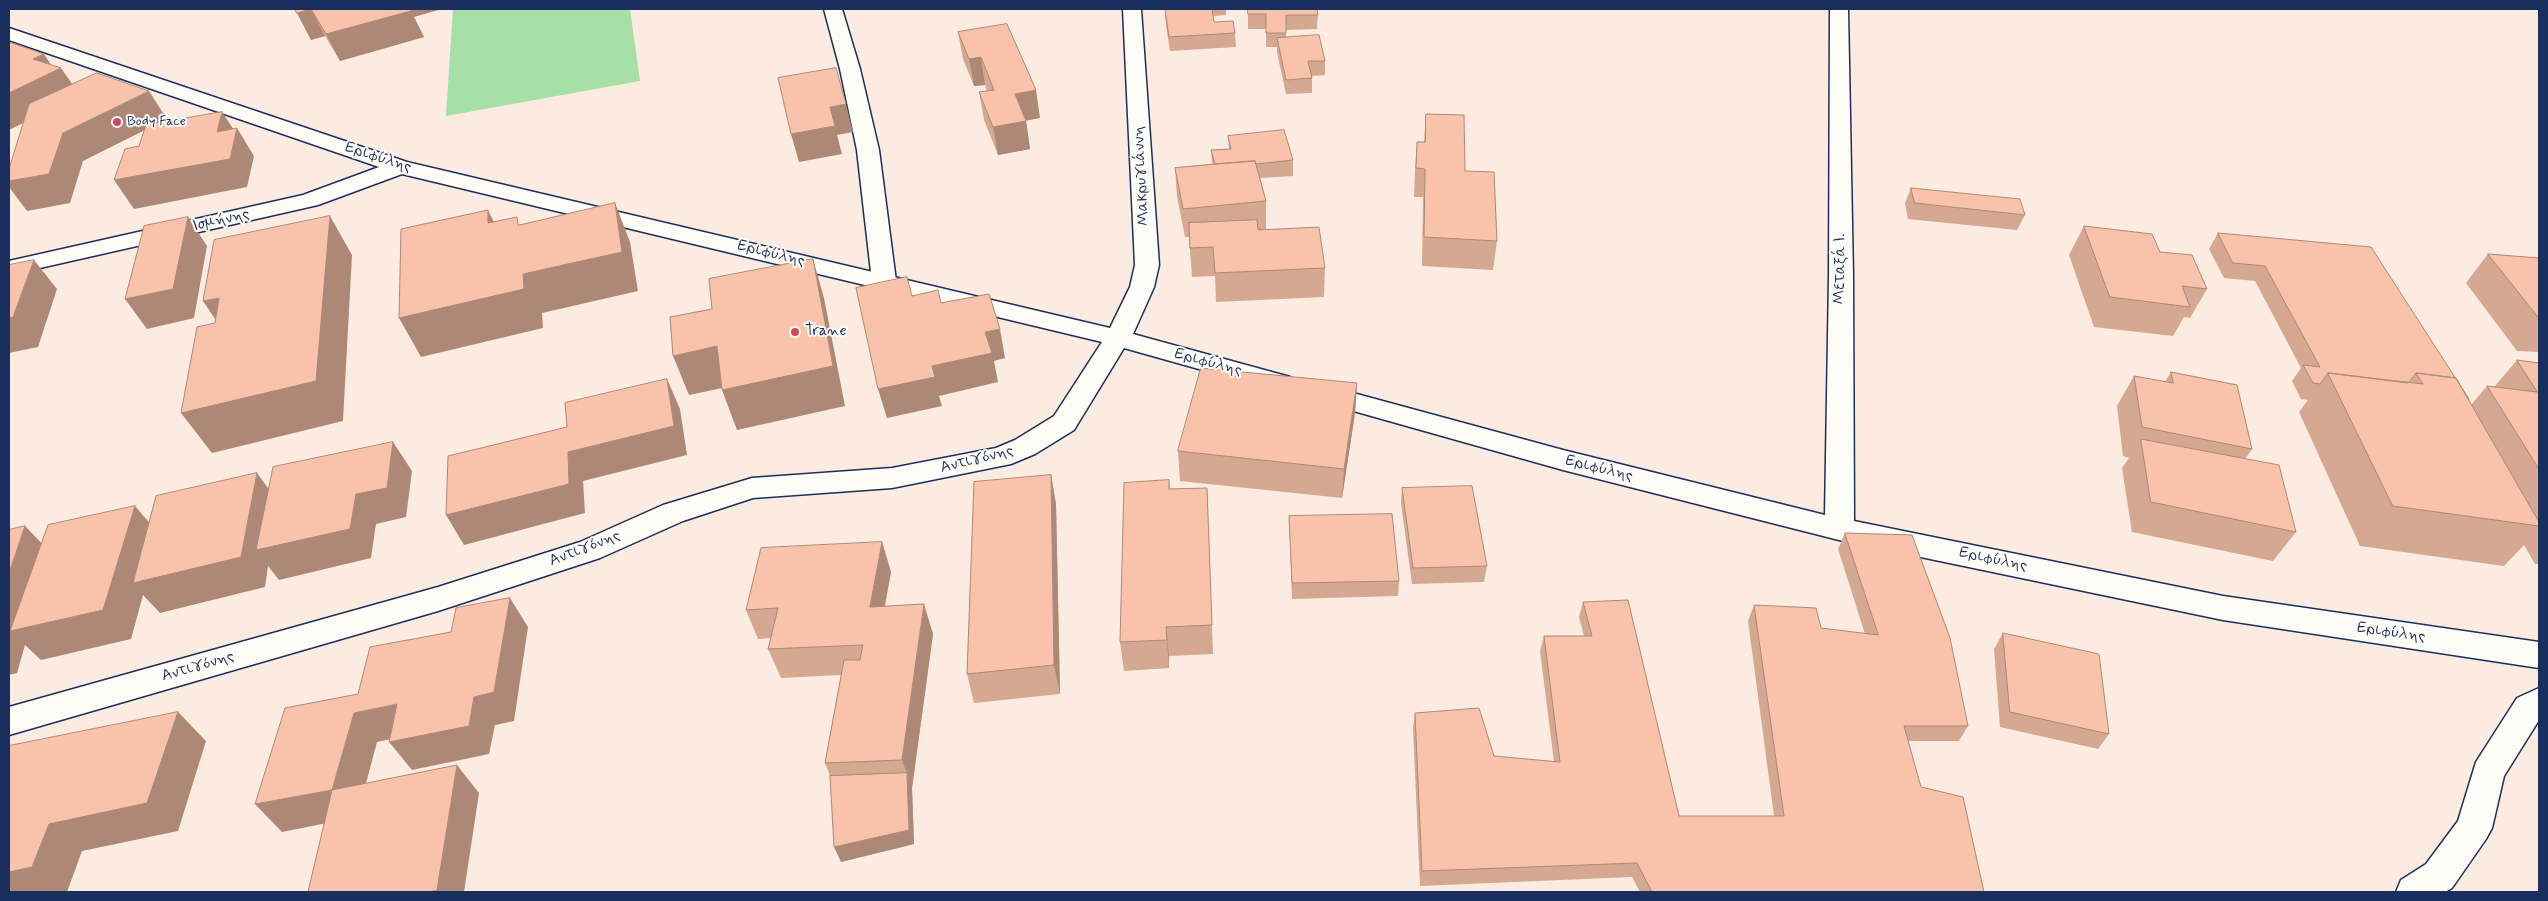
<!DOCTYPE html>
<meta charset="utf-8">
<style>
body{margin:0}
#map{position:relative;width:2548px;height:901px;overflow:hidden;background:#fcebe0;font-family:Mynerve,sans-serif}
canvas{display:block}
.frame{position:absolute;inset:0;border:10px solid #1b2f5e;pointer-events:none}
</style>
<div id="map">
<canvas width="2548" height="901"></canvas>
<div class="frame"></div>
</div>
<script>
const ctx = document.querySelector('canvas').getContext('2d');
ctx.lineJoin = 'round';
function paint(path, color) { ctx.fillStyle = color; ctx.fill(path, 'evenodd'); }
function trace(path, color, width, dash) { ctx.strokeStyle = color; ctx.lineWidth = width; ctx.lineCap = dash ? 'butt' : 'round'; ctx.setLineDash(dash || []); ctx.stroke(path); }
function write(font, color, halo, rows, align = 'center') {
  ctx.font = font + ' Mynerve,sans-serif'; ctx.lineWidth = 4; ctx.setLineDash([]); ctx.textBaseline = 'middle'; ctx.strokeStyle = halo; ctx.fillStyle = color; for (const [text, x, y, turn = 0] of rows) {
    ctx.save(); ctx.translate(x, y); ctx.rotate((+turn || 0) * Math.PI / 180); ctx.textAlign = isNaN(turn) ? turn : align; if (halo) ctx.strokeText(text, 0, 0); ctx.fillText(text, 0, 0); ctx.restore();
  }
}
paint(new Path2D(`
 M453,9H630L640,81L446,116Z`), '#a6e0a6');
const lane = new Path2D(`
 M824,9H842L860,69L879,150L896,281L893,286L884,288L875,286L872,281L857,150L840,69Z`);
const street = new Path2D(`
 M1123,9H1141L1159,265L1154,287L1133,334L1290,377L1294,383L1290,389L1281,392L1124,348L1074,430L1035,454L1011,464L892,488L753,498L683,521L600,558L438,611L9,735V707L438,587L580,542L663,505L752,478L892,468L996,448L1015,440L1054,416L1102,342L402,174L318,205L9,275V261L303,195L379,167L9,40V28L407,162L1110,328L1130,287L1135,265Z
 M1830,9H1848L1853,276L1854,521L2223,596L2539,642V668L2223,620L1839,540L1563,470L1311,399L1307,393L1311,387L1320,384L1563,450L1825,515L1829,276Z`);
const secondary = new Path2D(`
 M2539,688V720L2504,776L2492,828L2486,839L2452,888L2445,892H2396L2401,880L2426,864L2458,821L2476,762L2517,698Z`);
trace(lane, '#1b2f5e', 3);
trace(street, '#1b2f5e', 3);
trace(secondary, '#1b2f5e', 3);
paint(lane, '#fdfcf7');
paint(street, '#fdfcf7');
paint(secondary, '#fdfcf7');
paint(new Path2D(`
 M295,9L414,17L424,37L340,61L325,36L311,40Z
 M1180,9H1226V15L1213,16L1214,22L1235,33L1236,47L1170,51L1166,25L1165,10H1180Z
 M1248,9L1318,15L1317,29L1286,30V37L1325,61V75L1312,76V93L1286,94L1277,52V47H1266V29H1248Z
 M958,32L1040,118L1026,120L1030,149L998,155L984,120L979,92L987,91L985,85L974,86L963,59Z
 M1426,114L1465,171L1497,241L1493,270L1422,266L1423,197H1414L1415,170L1417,142H1424Z
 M1228,136L1293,160V176L1260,178L1266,201V230L1325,268L1324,297L1216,302L1215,276L1192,277L1189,237H1185L1177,196L1175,168L1212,164L1211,150L1229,149Z
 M1911,188L2025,215L2017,230L1908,219L1905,203Z
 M2084,226L2160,252L2207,289L2190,318L2184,317L2173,336L2094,327L2069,255Z
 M2218,233L2469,399V400L2471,405L2487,386L2494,387L2517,360L2539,363V564H2535L2524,545L2504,566L2360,546L2299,412L2308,400L2301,399L2292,381L2301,368L2255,281L2224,278L2209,249Z
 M2488,254L2539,258V352L2517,351L2466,283Z
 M2171,372L2252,449L2245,459L2296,532L2273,561L2132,532L2122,468L2129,458L2123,456L2117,406L2134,376L2165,382Z
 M1357,383L1355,413L1342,498L1180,481L1178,451Z
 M1051,475L1056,504L1060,694L974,703L967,674Z
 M1169,480L1170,489L1207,488L1213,654L1169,656V668L1124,671L1120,642Z
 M1402,488L1487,566L1484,582L1412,584L1401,503Z
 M1289,516L1399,581L1398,596L1292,599Z
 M1845,533L1968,726L1959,741H1908L1921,787L1984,892H1640L1632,877L1420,886L1413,728L1415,713L1494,756L1554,762L1540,651L1544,636H1584L1579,617L1583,602L1679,816H1774L1748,621L1754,605L1821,628L1865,634L1838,549Z
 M882,542L891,572L885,606L933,634L912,788L914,844L841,862L830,776L825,763L841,675L781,678L768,649L771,638L758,639L746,610Z
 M2003,633L2109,734L2098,749L2000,727L1994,649Z`), '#d5a892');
paint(new Path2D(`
 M311,9L325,36L311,40L297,13Z
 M406,9H442L414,17L424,37L340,61L326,34Z
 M44,54L55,71L61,68L80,95L9,130V93L33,59Z
 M981,57L985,85L974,86L969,59Z
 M1036,90L1040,118L1019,122L1015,94Z
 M149,91L167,119L83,161L70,203L27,211L9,187V181L63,133Z
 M846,104L853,132L837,135L842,154L799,162L791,134L830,107Z
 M222,112L236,133L237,128L254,156L247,187L134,209L114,180L217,132Z
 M1026,121L1030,149L998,155L993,127Z
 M615,203L630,242L638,291L542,313L543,328L421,357L399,318L523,274Z
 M488,210L507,249L488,223Z
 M330,216L352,255L343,421L212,453L181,413Z
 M188,217L207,246L194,318L147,329L125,299Z
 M813,259L824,298L845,406L737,430L722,390Z
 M34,260L57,289L38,347L9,353V318Z
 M219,298L230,341L203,301Z
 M1000,329L1005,358L994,361L998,382L939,396L942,406L887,418L878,389L985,332Z
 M717,346L732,386L689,395L673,356Z
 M667,379L680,409L687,455L583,481L585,513L464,545L446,515L568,452Z
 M1357,383L1355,413L1342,498L1344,469Z
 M393,442L412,471L406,517L376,524L371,558L279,580L268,566L265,587L160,613L143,595L131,639L41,660L25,645L17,673L9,675V573L25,526L53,555L135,506L160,535L257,473L279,503L356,494Z
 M1051,475L1056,504L1060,694L1054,665Z
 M882,542L891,572L879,636L870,607Z
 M510,598L528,627L514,721L495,725L489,754L412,770L389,742L474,697Z
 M924,604L933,634L912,788L902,760Z
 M1166,627L1169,656V668L1167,640Z
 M397,704L419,733L377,742L357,817L332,790L354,713Z
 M178,712L206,741L178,831L82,851L67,892H9V872L49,824Z
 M457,765L479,793L464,892H429Z
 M907,773L912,788L914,844L841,862L834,847Z
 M332,790L357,817L282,832L255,804Z`), '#ae8877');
const building = new Path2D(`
 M295,9H410L411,11L326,34L311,9L297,13Z
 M1194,9H1212L1214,22L1233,21L1235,33L1169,37L1165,10Z
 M1248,9H1317L1318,15H1286V33H1266V14H1248Z
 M1007,24L1036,90L1015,94L1026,121L993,127L979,92L994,90L981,57L969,59L958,32Z
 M1319,35L1325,61H1308L1312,78L1286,80L1277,38Z
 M9,42L44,54L33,59L61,68L9,93Z
 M836,68L846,104L830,107L835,126L791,134L778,78Z
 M97,73L149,91L63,133L49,174L9,181V169L29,104Z
 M222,112L217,132L237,128L230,159L114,180L125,149L139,146L146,125Z
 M1426,114L1464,115L1465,171L1494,172L1497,241L1424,237L1425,169L1416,168L1417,142H1425Z
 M1284,130L1293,160L1256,164L1255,161L1215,164L1211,150L1231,149L1228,136Z
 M1255,161L1266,201L1183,209L1175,168Z
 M1911,188L2020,199L2025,215L1915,203Z
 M615,203L622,252L523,274L524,289L399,318L401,229L488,210V223L517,217L518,225Z
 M330,216L316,381L181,413L197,327L215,323L219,298L203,301L214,240Z
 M188,217L173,289L125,299L144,226Z
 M1257,220L1258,230L1319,227L1325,268L1215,273L1213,247L1190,248L1189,223Z
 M2084,226L2152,234L2160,252L2192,255L2207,289L2182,286L2190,307L2110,297Z
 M2218,233L2371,247L2469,399H2468L2456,378L2416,373L2408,383L2328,373L2320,384L2313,383L2303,365L2320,367L2265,266L2233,263Z
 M2488,254L2539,258V318Z
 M813,259L833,366L722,390L717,346L673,356L670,317L712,309L709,279Z
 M34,260L13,317L9,318V265Z
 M907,277L912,296L938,290L941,303L989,294L1000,329L985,332L992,353L932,366L935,377L878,389L856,288Z
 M2517,360L2539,363V469L2487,386L2537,392Z
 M1201,368L1357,383L1344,469L1178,451Z
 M2171,372L2237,385L2252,449L2142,427L2134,376L2173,383Z
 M2328,373L2423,384L2416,373L2456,378L2539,522V526L2393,506Z
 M667,379L674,426L568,452L569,484L446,515L448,456L567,427L565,403Z
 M2141,439L2279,465L2296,532L2151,502Z
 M393,442L387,488L356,494L350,529L256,550L273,467Z
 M257,473L241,557L133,583L156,496Z
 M1051,475L1054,665L967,674L974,482Z
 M1169,480V489L1207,488L1212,625L1166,627L1167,640L1120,642L1124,483Z
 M1472,486L1487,566L1413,568L1402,488Z
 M135,506L103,610L10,631L48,525Z
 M1392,514L1399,581L1292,583L1289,516Z
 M25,526L9,573V530Z
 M1845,533L1912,535L1950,638L1968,726H1904L1921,787L1963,797L1984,892H1652L1637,863L1422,871L1415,713L1479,708L1494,756L1560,762L1544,636H1592L1583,602L1628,600L1679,816H1784L1754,605L1816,608L1821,628L1878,635Z
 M882,542L870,607L924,604L902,760L825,763L844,660H860L863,645L768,649L778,608L746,610L761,548Z
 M510,598L494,692L474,697L469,726L389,742L397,704L354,713L332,790L457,765L437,890L429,892H308L332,790L255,804L285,708L358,694L370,647L451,632L456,608Z
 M2003,633L2099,654L2109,734L2010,712Z
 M178,712L147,803L49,824L32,867L9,872V746Z
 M907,773L909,830L834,847L830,776Z`);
paint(building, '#f8c3aa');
trace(building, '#ae8877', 1);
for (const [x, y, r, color] of [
 [117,122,5,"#d1495b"],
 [795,332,5,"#d1495b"]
]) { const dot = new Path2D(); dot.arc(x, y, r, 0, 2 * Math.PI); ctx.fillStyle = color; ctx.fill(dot); trace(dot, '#fdfcf7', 2); }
write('14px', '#1b2f5e', '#fdfcf7', [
 ["Body Face",127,122]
], 'left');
write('16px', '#1b2f5e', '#fdfcf7', [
 ["Εριφύλης",378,158,18],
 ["Μακρυγιάννη",1142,176,-93],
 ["Ισμήνης",221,221,-13],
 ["Εριφύλης",771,254,14],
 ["Μεταξά Ι.",1841,269,-90],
 ["Εριφύλης",1208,363,15],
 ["Αντιγόνης",977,460,-14],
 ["Εριφύλης",1599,469,14],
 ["Αντιγόνης",585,549,-21],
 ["Εριφύλης",1993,560,12],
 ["Εριφύλης",2391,633,8],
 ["Αντιγόνης",198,667,-16]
]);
write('16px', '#1b2f5e', '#fdfcf7', [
 ["Trane",805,332]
], 'left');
</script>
